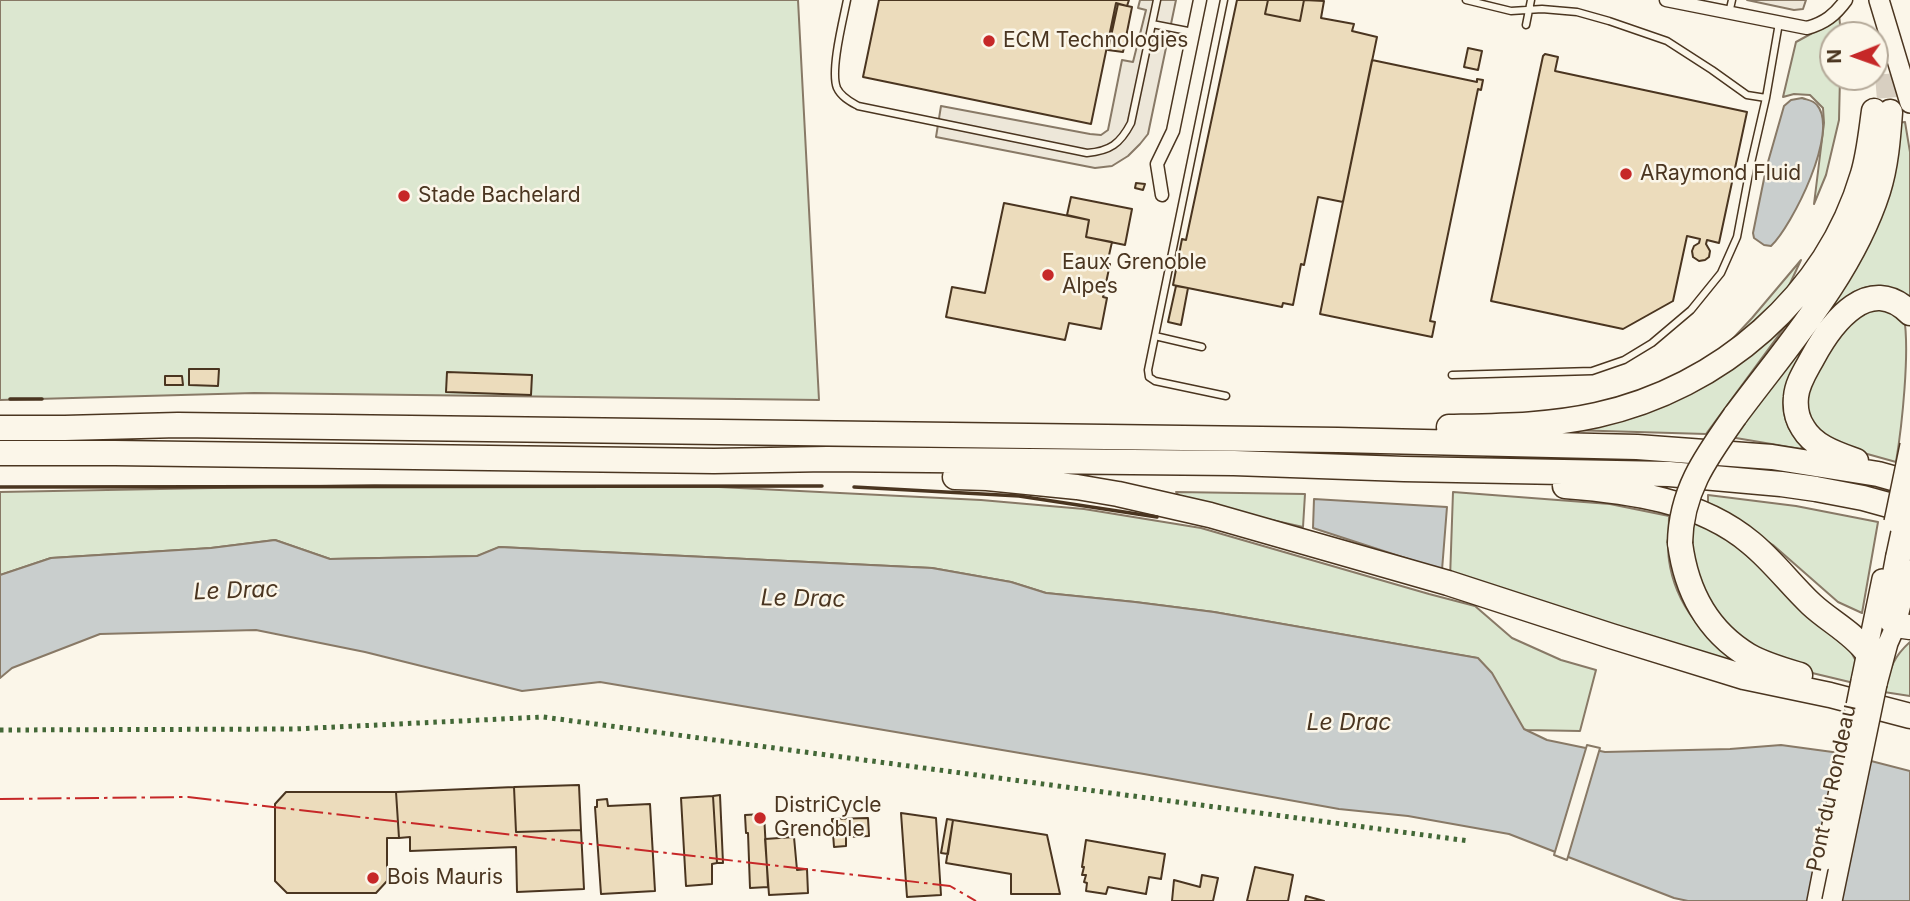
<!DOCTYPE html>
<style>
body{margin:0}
#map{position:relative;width:1910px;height:901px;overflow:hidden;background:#fbf6e9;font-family:Inter,sans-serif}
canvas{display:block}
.north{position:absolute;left:1819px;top:21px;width:70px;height:70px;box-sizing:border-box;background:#fbf6e9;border:2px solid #b4a999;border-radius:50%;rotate:269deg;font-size:19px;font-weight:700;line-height:28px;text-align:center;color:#4a3520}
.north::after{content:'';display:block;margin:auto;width:24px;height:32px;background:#c62828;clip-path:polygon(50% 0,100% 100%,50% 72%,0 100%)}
</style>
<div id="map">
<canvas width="1910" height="901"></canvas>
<div class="north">N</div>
</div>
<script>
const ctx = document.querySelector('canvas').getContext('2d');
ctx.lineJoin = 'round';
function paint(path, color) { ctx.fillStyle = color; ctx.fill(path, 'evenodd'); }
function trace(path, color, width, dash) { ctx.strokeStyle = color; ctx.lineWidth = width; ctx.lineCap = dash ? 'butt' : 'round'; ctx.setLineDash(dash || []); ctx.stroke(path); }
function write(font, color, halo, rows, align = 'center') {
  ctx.font = font + ' Inter,sans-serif'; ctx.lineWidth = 5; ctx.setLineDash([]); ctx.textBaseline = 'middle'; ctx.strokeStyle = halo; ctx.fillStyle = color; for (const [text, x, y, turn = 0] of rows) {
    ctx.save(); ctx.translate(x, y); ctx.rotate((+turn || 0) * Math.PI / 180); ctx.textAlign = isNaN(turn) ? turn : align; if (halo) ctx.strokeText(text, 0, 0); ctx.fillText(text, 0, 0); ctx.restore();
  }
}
const green = new Path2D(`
 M0,0H798L819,400L254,393L0,400Z
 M1839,14L1841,35H1833V77H1840L1839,120L1826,175L1814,204L1824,123L1823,108L1810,95L1794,94L1783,97L1796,42L1827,25Z
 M1905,122L1910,152V306C1900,300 1888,289 1877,287C1839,280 1789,365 1784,397C1781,415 1789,433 1802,446L1801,449L1730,437L1808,322L1895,123Z
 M1801,260L1787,290L1711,362L1752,318Z
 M1817,283L1706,434L1569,430L1666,400Z
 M1871,306L1904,317C1910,351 1902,426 1896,462L1835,445L1809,420L1806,390L1847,321Z
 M374,485L719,487L981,500L1084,509L1201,528L1429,594L1475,606L1512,638L1561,660L1596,670L1580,731L1524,730L1477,658L1214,612L1135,602L1046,593L1011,582L932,568L500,547L478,556L330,559L275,540L211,548L51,558L0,575V492Z
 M1176,492L1305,494L1303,527L1182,500Z
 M1453,492L1610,504L1669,516C1669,530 1667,546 1669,560C1675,604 1705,640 1742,664L1450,579Z
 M1708,495L1796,506L1878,522L1862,613L1838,602L1773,545L1708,503Z
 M1691,518L1714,527L1769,575L1813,621L1850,650L1857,663L1858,684L1808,672L1755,649L1707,606L1689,540Z
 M1910,642V696L1884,692C1890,670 1892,658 1910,642Z`);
paint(green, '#dce7d0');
trace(green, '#887966', 2);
const parking = new Path2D(`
 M1140,0H1176L1148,134L1140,144L1128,156L1112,166L1095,168L936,137L941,106L1090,134L1101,135L1108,130L1122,60L1133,62L1146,10L1138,8Z
 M1747,0H1806L1803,9L1794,10Z`);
paint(parking, '#ede7d9');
trace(parking, '#887966', 2);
const water = new Path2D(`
 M1802,98C1807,100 1813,100 1817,105C1840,131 1792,226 1771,246L1764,245L1754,238L1753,233L1766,169L1784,106L1791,100Z
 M1314,499L1447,507L1442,570L1313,528Z
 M275,540L330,559L477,556L499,547L932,568L1011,582L1046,593L1135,602L1214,612L1478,658L1492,673L1524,729L1547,740L1605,752L1730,749L1781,745L1840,753L1910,771V901H1688L1674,898L1509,834L1408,816L1339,809L1144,774L600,682L522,691L365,652L256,630L100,634L12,668L0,678V575L51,558L211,548Z`);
paint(water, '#c9cecd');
trace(water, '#887966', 2);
const pier = new Path2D(`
 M1587,745L1600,748L1567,860L1554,855Z`);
paint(pier, '#fbf6e9');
trace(pier, '#887966', 2);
const building = new Path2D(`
 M879,0H1129L1127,6L1116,3L1091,124L863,77Z
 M1237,0H1268L1265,14L1300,21L1304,0L1324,1L1321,18L1354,24L1352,31L1377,37L1343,202L1318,197L1304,265L1301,264L1293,305L1283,303L1282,307L1173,285L1182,239L1186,240Z
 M1268,0H1304L1300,21L1265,14Z
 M1118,4L1132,7L1123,52L1108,50Z
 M1468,48L1482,51L1478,70L1464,67Z
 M1545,54L1558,57L1555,71L1747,112L1719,243L1707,240L1706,244L1710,251L1709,257L1705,260L1699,261L1693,257L1692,251L1694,246L1699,243L1700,239L1687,236L1673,301L1623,329L1491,301L1543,56Z
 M1372,60L1477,82V79L1483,80L1481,90L1478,89L1430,321L1435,322L1432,337L1320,314Z
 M1136,183L1145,184L1143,190L1135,188Z
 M1071,197L1132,209L1125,245L1086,237L1089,220L1067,215Z
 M1004,203L1089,220L1086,237L1112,242L1107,264H1110L1103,297L1107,298L1101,329L1069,323L1065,340L946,317L952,287L985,293Z
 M1176,286L1188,288L1181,325L1168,322Z
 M189,369H219L218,386L189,385Z
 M447,372L532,375L531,395L446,392Z
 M165,376H182L183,385H165Z
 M579,785L581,830L516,832L514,787Z
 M514,787L516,832L581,830L584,889L517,892L516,847L410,851V837L399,838L396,792Z
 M286,792H396L399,838H387V881L376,893H287L275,881V804Z
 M720,795L723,863H717L713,796Z
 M713,796L717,863L712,864V884L686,886L681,798Z
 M607,799L608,806L650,804L655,891L601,894L595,807H597V800Z
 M901,813L936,818L941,895L907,897Z
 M764,814L768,887L750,888L748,833H746L745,815Z
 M868,818L869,836L846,837V846L834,847L832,819Z
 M947,819L953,820L948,854L941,853Z
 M953,820L1047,835L1060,894H1011V874L946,863Z
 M794,837L797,870L807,869L808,893L769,895L765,839Z
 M1086,840L1165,854L1161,879L1149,877L1146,894L1108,887L1106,894L1086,891L1087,883L1084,882L1086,875H1082L1084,867H1082Z
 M1255,867L1293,875L1288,901H1247Z
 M1202,875L1218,878L1213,901H1172L1174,880L1200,887Z
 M1306,896L1324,901H1305Z`);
paint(building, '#ecdcbc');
trace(building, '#4a3520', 2);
trace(new Path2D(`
 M1884,38L1890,112`), '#d8cfc1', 24, [24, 12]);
const service = new Path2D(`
 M847,0C843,20 830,71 837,88C841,97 851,102 858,106L1087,153C1110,151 1120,144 1131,123L1157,0
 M1224,0L1148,370L1149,377L1155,381L1226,396
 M1466,0L1511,11L1542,9L1577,12L1609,21L1667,41L1712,70L1747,95L1766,98
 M1729,13L1732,0
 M1152,24L1193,32
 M1526,25L1531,0
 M1155,336L1202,347
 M1452,375L1592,371L1624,360L1652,343L1691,310L1721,273L1737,237L1751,163L1766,98L1779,23`);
const minor = new Path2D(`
 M1666,0L1807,28C1825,23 1835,15 1846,0
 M1162,195L1157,164L1173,131L1200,0`);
const secondary = new Path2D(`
 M1879,0L1910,103
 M1861,681L1882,579
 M1877,684L1888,643L1896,625L1910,566
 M1817,901L1825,860`);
const motorway = new Path2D(`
 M1735,416C1787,346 1851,275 1878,191C1886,166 1888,139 1890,112
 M1449,427C1499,426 1548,426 1597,415C1720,388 1827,296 1863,174C1869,154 1871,132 1874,111
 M0,428H65L178,425L1338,440L1637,447L1772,457L1878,474L1910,483
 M0,453H115L714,461L827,459L1234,463L1404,469L1669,474L1781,484L1816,489L1863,498L1910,511
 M1856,461C1837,454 1814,447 1803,428C1797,419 1795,407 1796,397C1797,383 1806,370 1813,357C1832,322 1869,273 1910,313
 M955,477L987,478L1077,487L1118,494L1210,515L1448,583L1611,636L1744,677L1830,695L1910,716
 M1565,486C1629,491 1700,500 1751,543C1773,561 1790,584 1811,604C1829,621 1852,632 1867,652
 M1680,543C1686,590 1707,631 1749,656C1765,665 1783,670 1800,675
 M1898,558L1889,606L1890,619L1896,625L1910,627`);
trace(service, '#4a3520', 9);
trace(minor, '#4a3520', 15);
trace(secondary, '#4a3520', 22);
trace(motorway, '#4a3520', 27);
trace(service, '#fbf6e9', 6);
trace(minor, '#fbf6e9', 12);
trace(secondary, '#fbf6e9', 19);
trace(motorway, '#fbf6e9', 24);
const secondaryBridge = new Path2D(`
 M1894,522L1910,445
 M1825,860L1861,681
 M1832,901L1877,684`);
const motorwayBridge = new Path2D(`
 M1680,543C1681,491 1706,457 1735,416
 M1898,558L1910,502`);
trace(secondaryBridge, '#4a3520', 22, []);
trace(motorwayBridge, '#4a3520', 27, []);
trace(secondaryBridge, '#fbf6e9', 19);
trace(motorwayBridge, '#fbf6e9', 24);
trace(new Path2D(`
 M0,730L294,729L543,717L1469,841`), '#436837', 5, [3.5, 5]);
trace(new Path2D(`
 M10,399H42
 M0,487L822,486
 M854,487L1019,496L1157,517`), '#4a3520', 3.5);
trace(new Path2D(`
 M0,799L188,797L950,886L976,901`), '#c62828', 2, [24, 5, 3.5, 5]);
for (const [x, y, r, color] of [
 [989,41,7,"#c62828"],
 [1626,174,7,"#c62828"],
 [404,196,7,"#c62828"],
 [1048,275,7,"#c62828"],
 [760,818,7,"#c62828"],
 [373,878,7,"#c62828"]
]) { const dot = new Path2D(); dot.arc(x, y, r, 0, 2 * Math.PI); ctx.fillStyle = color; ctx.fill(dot); trace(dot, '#fbf6e9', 2.5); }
write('21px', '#4a3520', '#fbf6e9', [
 ["ECM Technologies",1003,41],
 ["ARaymond Fluid",1640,174],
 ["Stade Bachelard",418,196],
 ["Eaux Grenoble",1062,263],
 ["Alpes",1062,287],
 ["DistriCycle",774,806],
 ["Grenoble",774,830],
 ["Bois Mauris",387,878]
], 'left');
write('21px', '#4a3520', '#fbf6e9', [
 ["Pont du Rondeau",1832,788,-78]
]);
write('italic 23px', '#4a3520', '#fbf6e9', [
 ["Le Drac",236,591,-2],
 ["Le Drac",803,599,1],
 ["Le Drac",1349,723]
]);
</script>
